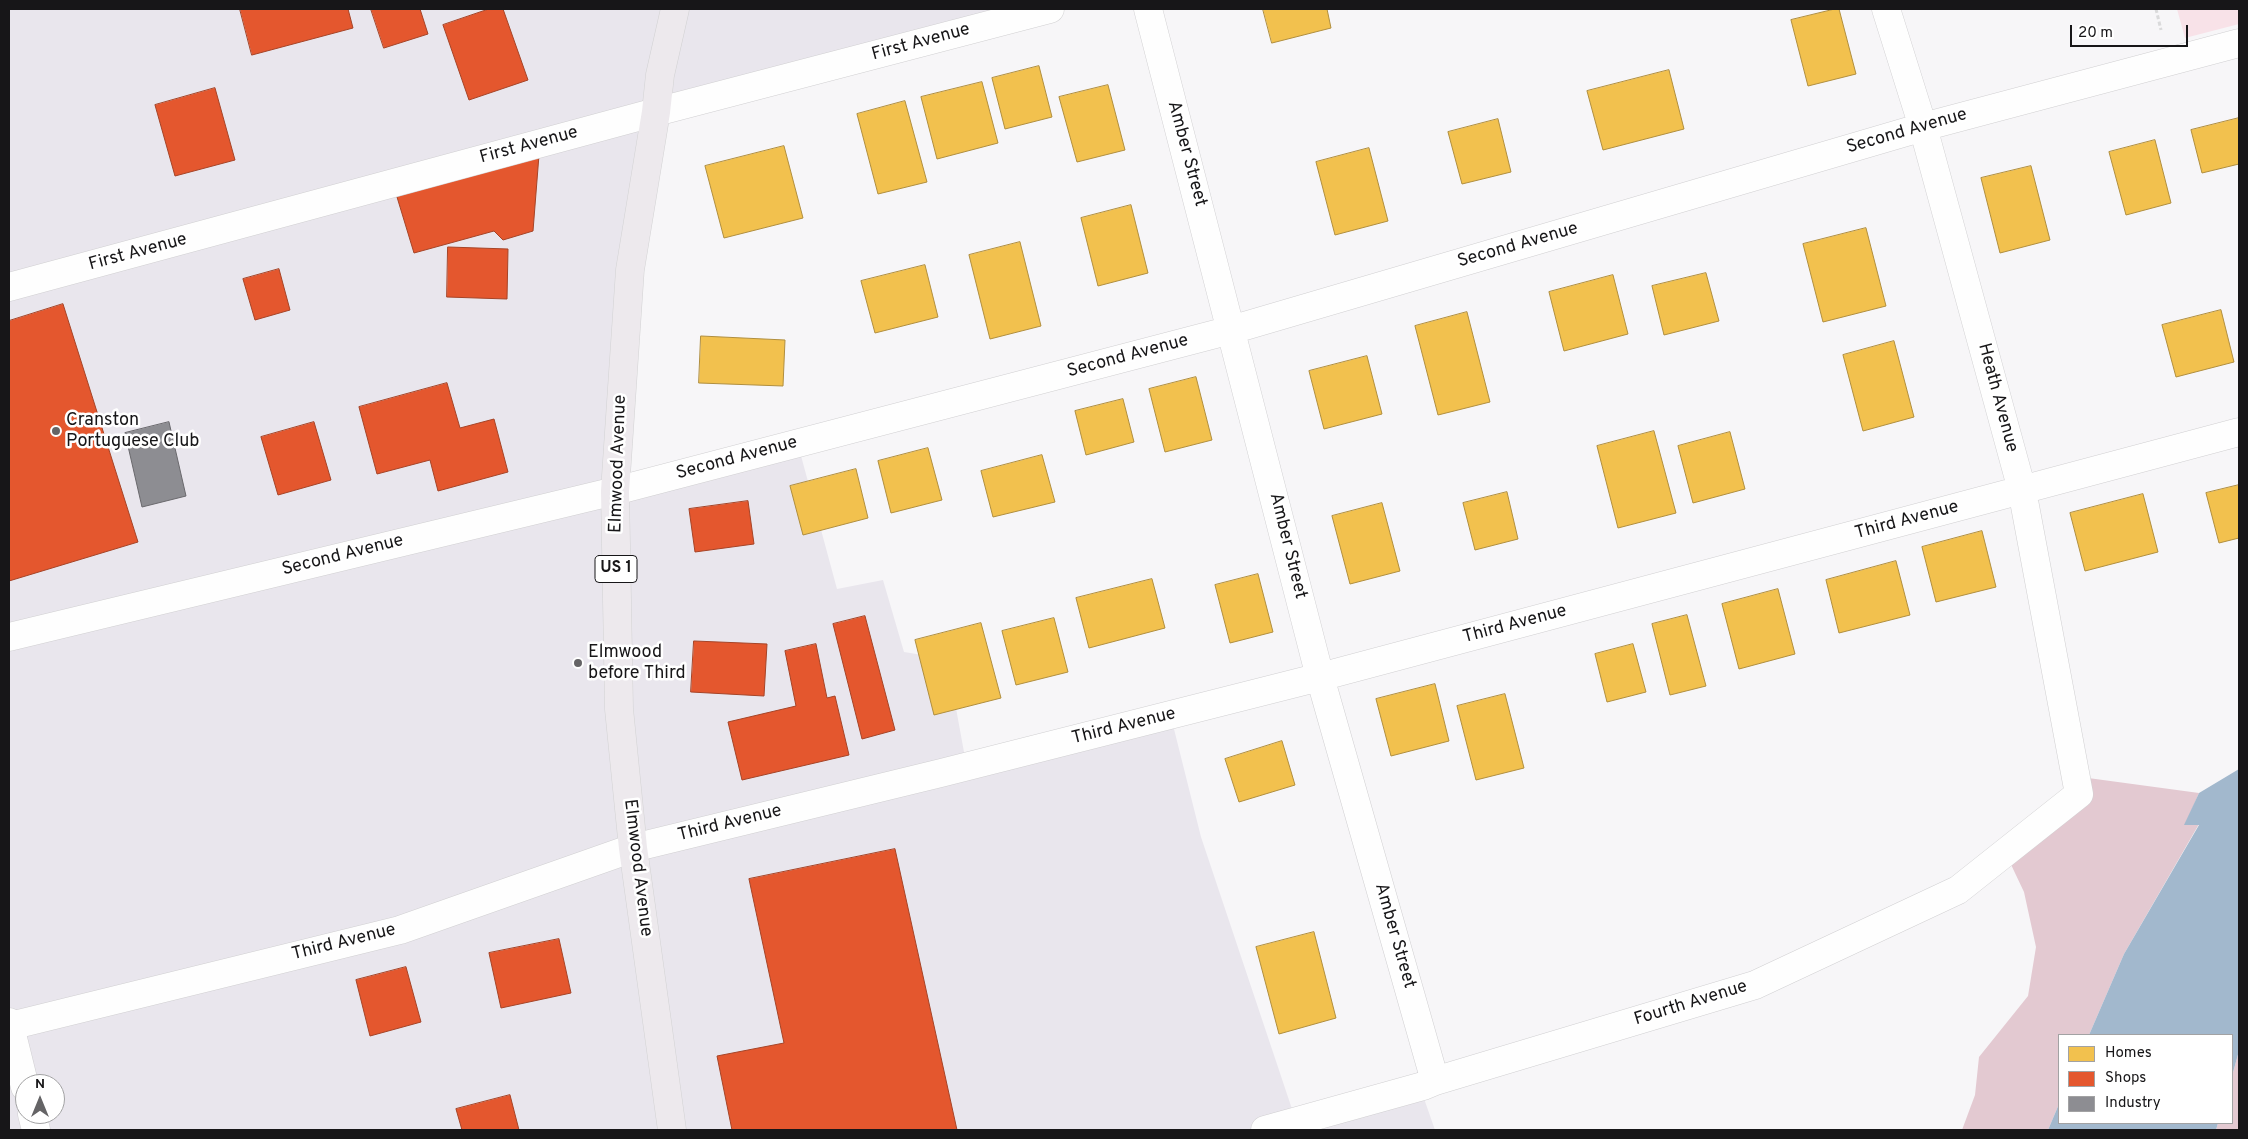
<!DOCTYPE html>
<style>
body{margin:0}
#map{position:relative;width:2248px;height:1139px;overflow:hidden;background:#f7f6f8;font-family:Overpass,sans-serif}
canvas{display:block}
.frame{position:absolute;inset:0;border:10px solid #171618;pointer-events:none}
.legend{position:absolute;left:2058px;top:1034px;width:175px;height:90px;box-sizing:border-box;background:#fff;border:1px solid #a2a2a3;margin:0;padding:6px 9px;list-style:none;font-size:15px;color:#171618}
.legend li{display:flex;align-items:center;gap:10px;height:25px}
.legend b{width:25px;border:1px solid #a2a2a3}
.north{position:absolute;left:15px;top:1074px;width:50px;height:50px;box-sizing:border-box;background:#fff;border:1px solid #a2a2a3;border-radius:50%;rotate:0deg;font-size:14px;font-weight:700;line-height:20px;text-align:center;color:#171618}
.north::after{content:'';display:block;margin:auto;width:18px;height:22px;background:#656466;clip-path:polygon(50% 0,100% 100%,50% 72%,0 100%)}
.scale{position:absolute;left:2070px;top:25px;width:118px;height:22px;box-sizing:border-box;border:2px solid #171618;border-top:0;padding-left:6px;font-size:15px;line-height:18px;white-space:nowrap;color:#171618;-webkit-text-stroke:4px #fff;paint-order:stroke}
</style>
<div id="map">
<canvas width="2248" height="1139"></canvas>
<div class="frame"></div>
<ul class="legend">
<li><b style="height:14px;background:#f2c14e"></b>Homes</li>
<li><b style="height:14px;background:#e4572e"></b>Shops</li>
<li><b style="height:14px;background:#8d8d92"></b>Industry</li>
</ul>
<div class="north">N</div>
<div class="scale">20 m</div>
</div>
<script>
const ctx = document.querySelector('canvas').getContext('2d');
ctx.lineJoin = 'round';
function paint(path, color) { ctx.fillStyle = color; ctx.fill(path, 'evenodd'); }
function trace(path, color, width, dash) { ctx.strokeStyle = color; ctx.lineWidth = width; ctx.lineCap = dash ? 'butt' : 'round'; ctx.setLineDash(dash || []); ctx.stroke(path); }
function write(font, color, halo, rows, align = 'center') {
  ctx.font = font + ' Overpass,sans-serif'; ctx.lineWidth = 5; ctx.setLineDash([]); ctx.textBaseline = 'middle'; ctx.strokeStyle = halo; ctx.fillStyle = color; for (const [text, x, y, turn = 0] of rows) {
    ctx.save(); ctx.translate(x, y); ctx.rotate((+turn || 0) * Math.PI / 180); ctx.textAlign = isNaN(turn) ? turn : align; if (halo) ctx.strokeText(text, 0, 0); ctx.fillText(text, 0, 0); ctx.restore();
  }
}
paint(new Path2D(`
 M9,9H1039L656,115L623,484L800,452L837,589L883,580L904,652L947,659L966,763L1170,713L1201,837L1294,1115L1421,1090L1435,1130H9ZM25,1084H55V1114H25Z`), '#e9e6ed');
paint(new Path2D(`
 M2177,9H2239V24L2185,38Z`), '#f8e2e8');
paint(new Path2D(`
 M2066,775L2199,793L2185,825L2199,824L2124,954L2089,1035H2059V1104L2048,1130H1962L1975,1095L1979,1057L2028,996L2036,947L2024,892L2006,854L2061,801Z
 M2239,1051V1130H2216L2218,1123H2232V1076Z`), '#e3c9d1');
paint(new Path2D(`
 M2239,769V1051L2232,1076V1035H2089L2124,954L2199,825H2184L2199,793Z
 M2059,1104V1123H2218L2216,1130H2048Z`), '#a2b8cd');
const homes = new Path2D(`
 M1263,9H1327L1331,28L1272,43Z
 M1835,9H1839L1856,74L1808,86L1791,20Z
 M1039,66L1052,117L1005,129L992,78Z
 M1669,70L1684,129L1603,150L1587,91Z
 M982,82L998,143L937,159L921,97Z
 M1108,85L1125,150L1077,162L1059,97Z
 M905,101L927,182L878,194L857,114Z
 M2239,118V164L2202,173L2191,130Z
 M1498,119L1511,172L1462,184L1448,132Z
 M2155,140L2171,203L2126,215L2109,152Z
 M784,146L803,218L724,238L705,166Z
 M1369,148L1388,221L1335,235L1316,162Z
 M2031,166L2050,240L2000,253L1981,178Z
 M1131,205L1148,273L1098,286L1081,218Z
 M1866,228L1886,306L1823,322L1803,244Z
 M1020,242L1041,326L990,339L969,255Z
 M925,265L938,317L875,333L861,281Z
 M1706,273L1719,321L1664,335L1652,286Z
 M1613,275L1628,334L1564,351L1549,292Z
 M2221,310L2234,362L2176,377L2162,325Z
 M1467,312L1490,402L1438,415L1415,326Z
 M701,336L785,340L783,386L699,383Z
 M1894,341L1914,417L1863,431L1843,355Z
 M1367,356L1382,414L1324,429L1309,371Z
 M1196,377L1212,440L1165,452L1149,389Z
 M1123,399L1134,442L1086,455L1075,411Z
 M1654,431L1676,513L1618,528L1597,446Z
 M1730,432L1745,489L1693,503L1678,446Z
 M928,448L942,500L891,513L878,461Z
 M1042,455L1055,502L993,517L981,471Z
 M856,469L868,518L803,535L790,486Z
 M2239,485V538L2219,543L2206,493Z
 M1507,492L1518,539L1475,550L1463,503Z
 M2143,494L2158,552L2085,571L2070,513Z
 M1382,503L1400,571L1350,584L1332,516Z
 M1982,531L1996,587L1936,602L1922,547Z
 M1896,561L1910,615L1839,633L1826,580Z
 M1258,574L1273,632L1230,643L1215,585Z
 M1152,579L1165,628L1089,648L1076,598Z
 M1778,589L1795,654L1739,669L1722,604Z
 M1687,615L1706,686L1670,695L1652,624Z
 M1054,618L1068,672L1016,685L1002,631Z
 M981,623L1001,698L934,715L915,640Z
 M1633,644L1646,692L1607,702L1595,654Z
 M1435,684L1449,741L1391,756L1376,699Z
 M1505,694L1524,768L1476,780L1457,706Z
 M1282,741L1295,785L1239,802L1225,759Z
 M1314,932L1336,1018L1279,1034L1256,947Z`);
paint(homes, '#f2c14e');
trace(homes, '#b08e3e', 1);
const shops = new Path2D(`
 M240,9H348L353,28L252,55Z
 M371,9H420L428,34L384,48Z
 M489,9H503L528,80L469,100L443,25Z
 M215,88L235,160L175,176L155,105Z
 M539,155L533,231L503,240L494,231L414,253L397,197Z
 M448,247L508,249L507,299L447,297Z
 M279,269L290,310L255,320L243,279Z
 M63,304L138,542L9,581V321Z
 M447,383L460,428L494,419L508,472L438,491L430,460L377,474L359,407Z
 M314,422L331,480L278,495L261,437Z
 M748,501L754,544L695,552L689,509Z
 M865,616L895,730L862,739L833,624Z
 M694,641L767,644L764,696L691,692Z
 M816,644L827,698L835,696L849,755L742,780L728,722L796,706L785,651Z
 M895,849L957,1130H732L717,1056L784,1043L749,879Z
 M559,939L571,993L501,1008L489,953Z
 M406,967L421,1022L370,1036L356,980Z
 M510,1095L519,1130H462L456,1109Z`);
paint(shops, '#e4572e');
trace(shops, '#a64427', 1);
const industry = new Path2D(`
 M169,422L186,496L142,507L125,433Z`);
paint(industry, '#8d8d92');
trace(industry, '#6a696d', 1);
const street = new Path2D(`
 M1148,9L1320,677L1435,1081
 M9,287L656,112L1050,9
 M9,637L615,491L1231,330L1923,127L2239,43
 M9,1022L25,1087
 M10,1026L400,930L633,848L941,773L1320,677L2239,432
 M32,1114L36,1130
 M1265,1130L1423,1086L1435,1081L1755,985L1958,890L2079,794L2022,490L1923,127L1886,9`);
const primary = new Path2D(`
 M672,1130L633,848L619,709L615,491L630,270L656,112L660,75L675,9`);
trace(street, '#d1d0d2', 29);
trace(primary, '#d2d2d3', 29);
trace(new Path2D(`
 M2156,9L2161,30`), '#dadadb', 3, [4, 2.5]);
trace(street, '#fefefe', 28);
trace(primary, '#ede9ed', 28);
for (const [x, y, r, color] of [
 [56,431,5,"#656466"],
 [578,663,5,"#656466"]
]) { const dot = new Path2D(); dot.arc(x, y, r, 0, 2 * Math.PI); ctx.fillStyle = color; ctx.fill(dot); trace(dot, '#fff', 2); }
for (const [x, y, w] of [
 [616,569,42]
]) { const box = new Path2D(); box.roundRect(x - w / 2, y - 13.5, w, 27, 4); ctx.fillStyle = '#fff'; ctx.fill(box); trace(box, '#171618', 1); }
write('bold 16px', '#171618', null, [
 ["US 1",616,569]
]);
write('18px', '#171618', '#fff', [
 ["First Avenue",921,43,-15],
 ["Second Avenue",1907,132,-16],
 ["First Avenue",529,146,-15],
 ["Amber Street",1186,154,75],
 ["Second Avenue",1518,246,-16],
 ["First Avenue",138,253,-15],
 ["Second Avenue",1128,357,-15],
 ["Heath Avenue",1997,398,75],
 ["Second Avenue",737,459,-15],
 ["Elmwood Avenue",619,464,-88],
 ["Third Avenue",1907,521,-15],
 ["Amber Street",1287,546,76],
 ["Second Avenue",343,556,-14],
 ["Third Avenue",1515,625,-15],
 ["Third Avenue",1124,727,-14],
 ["Third Avenue",730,824,-14],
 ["Elmwood Avenue",637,868,83],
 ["Amber Street",1394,936,74],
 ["Third Avenue",344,943,-14],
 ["Fourth Avenue",1691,1004,-17]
]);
write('18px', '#171618', '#fff', [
 ["Cranston",66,421],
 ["Portuguese Club",66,442],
 ["Elmwood",588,653],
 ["before Third",588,674]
], 'left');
</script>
